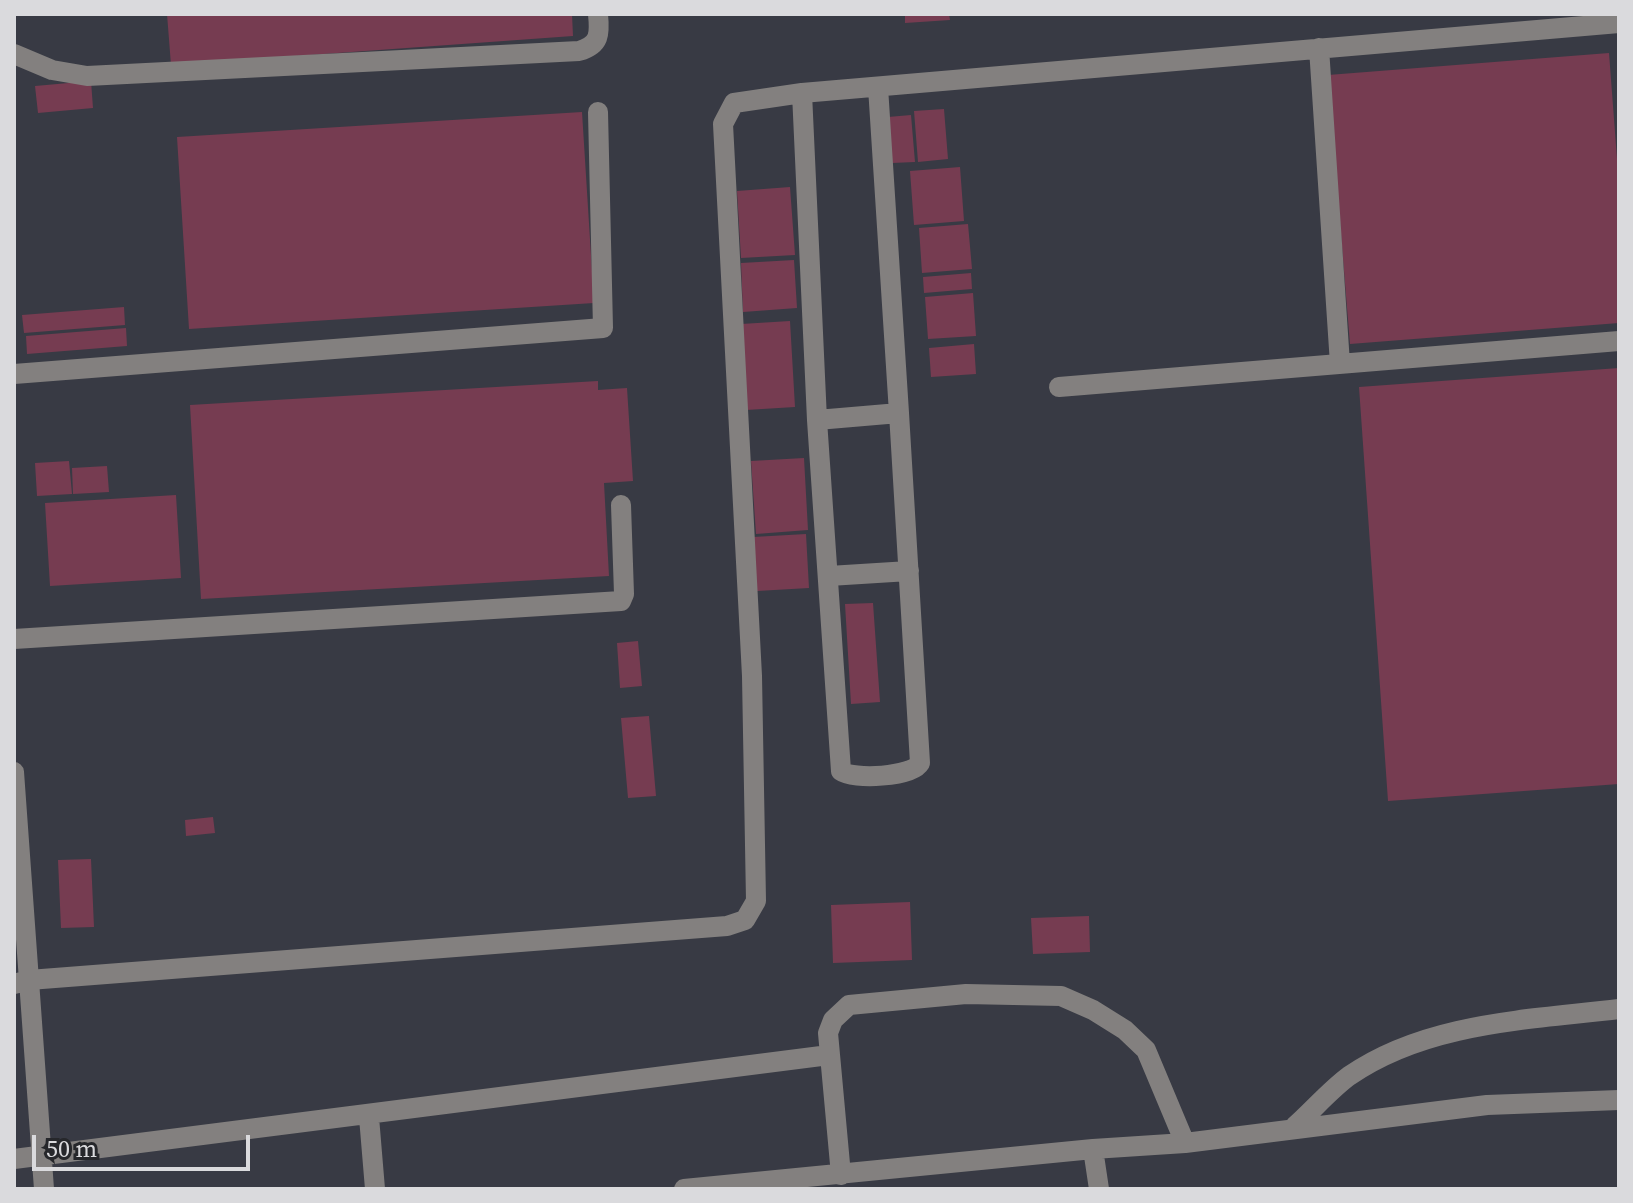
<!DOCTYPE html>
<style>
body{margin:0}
#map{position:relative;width:1633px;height:1203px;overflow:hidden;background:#303135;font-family:"Source Serif 4",serif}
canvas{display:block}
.frame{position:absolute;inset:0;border:16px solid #dadadd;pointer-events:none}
.scale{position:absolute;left:32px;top:1135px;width:218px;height:36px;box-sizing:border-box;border:4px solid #dadadd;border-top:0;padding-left:10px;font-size:24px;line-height:28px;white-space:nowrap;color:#dadadd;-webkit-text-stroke:6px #26272b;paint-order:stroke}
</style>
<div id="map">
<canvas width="1633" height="1203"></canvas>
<div class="frame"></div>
<div class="scale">50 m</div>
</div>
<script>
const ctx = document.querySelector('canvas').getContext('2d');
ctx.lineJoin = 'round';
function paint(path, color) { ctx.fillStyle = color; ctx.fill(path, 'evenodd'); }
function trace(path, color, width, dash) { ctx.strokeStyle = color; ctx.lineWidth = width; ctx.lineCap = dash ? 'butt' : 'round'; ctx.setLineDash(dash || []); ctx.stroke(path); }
paint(new Path2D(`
 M14,14H1619V1189H14Z`), '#383a44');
paint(new Path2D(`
 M167,14H572L573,36L171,65Z
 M905,14H949L950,20L905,23Z
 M1609,53L1619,185V323L1350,344L1328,75Z
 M91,81L93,108L38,113L35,86Z
 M944,109L948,159L918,162L914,111Z
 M582,112L594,303L189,329L177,137Z
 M911,115L915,162L892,163L888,117Z
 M960,167L964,221L914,225L910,171Z
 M790,187L795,255L741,258L737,191Z
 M968,224L972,269L922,273L919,228Z
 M794,260L797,308L743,312L741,263Z
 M971,273L972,289L924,293L923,277Z
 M973,293L976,336L928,339L925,297Z
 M124,307L125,325L24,333L22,315Z
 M790,321L795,407L746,410L741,324Z
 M126,328L127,346L27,354L26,336Z
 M974,344L976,374L931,377L929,348Z
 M1619,368V784L1388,801L1359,387Z
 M598,381V390L627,388L633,481L604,483L609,576L201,599L190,405Z
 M804,458L808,530L756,534L751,461Z
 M69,461L72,494L37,496L35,463Z
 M107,466L109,492L73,494L72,468Z
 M176,495L181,578L50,586L45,503Z
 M806,534L809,588L757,591L753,537Z
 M873,603L880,702L851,704L845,604Z
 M638,641L642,686L620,688L617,643Z
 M649,716L656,796L628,798L621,718Z
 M213,817L215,833L186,836L185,820Z
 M91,859L94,927L61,928L58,860Z
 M910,902L912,960L833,963L831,905Z
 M1089,916L1090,952L1033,954L1031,918Z`), '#763c51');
trace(new Path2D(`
 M1319,48L1340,364
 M14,54L52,70L87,76L579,51C600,45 600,34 598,14
 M878,87L899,413
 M802,93L817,420
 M14,374L603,328L598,112
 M1059,387L1619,341
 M899,413L920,763C912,777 853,780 841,771L817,420Z
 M829,576L909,571
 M14,639L621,601L624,594L621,505
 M14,772L44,1189
 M14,984L29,980L727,926L745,920L756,901L752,676L723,124L734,103L802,93L1619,23
 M369,1117L375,1189
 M1295,1126C1313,1110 1330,1090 1349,1076C1427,1022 1529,1020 1619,1009
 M1093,1149L1185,1143L1487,1105L1619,1100
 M14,1159L829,1055
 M841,1175L828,1033L833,1020L849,1005L966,994L1061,996L1093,1010L1125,1030L1146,1050L1185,1143
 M684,1189L1093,1149L1099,1189`), '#83807f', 20);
</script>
